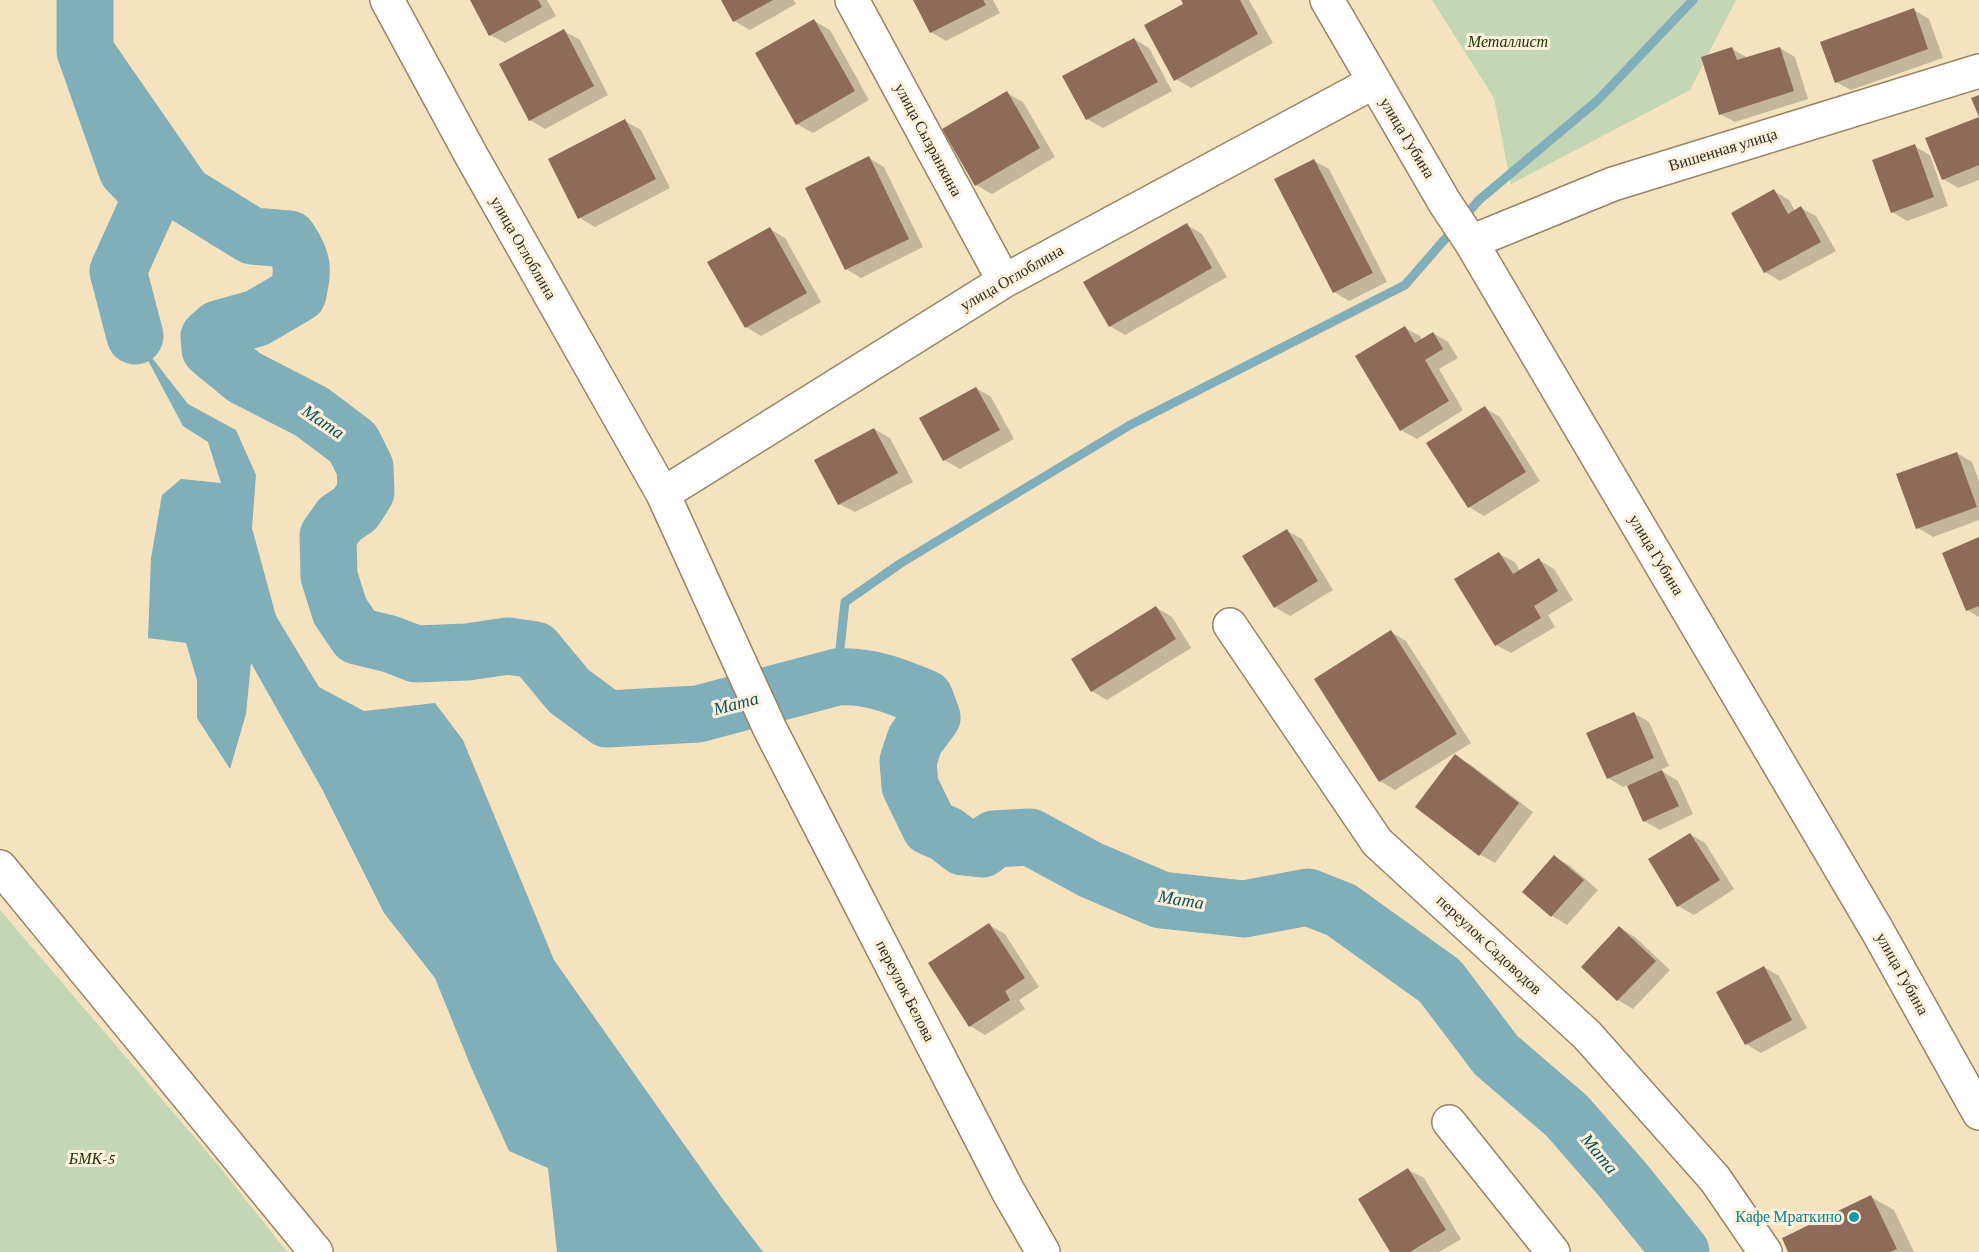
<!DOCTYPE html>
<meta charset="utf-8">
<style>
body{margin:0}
canvas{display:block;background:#f5e3c0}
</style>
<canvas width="1979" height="1252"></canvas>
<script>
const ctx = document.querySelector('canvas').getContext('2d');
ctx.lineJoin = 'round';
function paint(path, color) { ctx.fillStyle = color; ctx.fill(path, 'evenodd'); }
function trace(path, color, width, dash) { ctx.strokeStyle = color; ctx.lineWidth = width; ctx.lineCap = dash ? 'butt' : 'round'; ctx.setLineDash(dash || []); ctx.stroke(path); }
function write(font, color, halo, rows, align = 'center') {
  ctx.font = font + ' "Crimson Pro",serif'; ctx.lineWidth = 6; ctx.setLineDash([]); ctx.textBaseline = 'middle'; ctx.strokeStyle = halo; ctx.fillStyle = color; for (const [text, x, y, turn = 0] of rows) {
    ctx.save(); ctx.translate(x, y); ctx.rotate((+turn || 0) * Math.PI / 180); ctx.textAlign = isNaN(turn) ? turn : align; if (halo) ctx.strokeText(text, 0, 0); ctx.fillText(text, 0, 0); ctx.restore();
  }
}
paint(new Path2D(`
 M1432,0H1736L1690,90L1511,184L1494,98Z
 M0,910L219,1166L287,1252H0Z`), '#c4d6b4');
paint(new Path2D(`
 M135,336L188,404L236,430L256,475L252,528L276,616L319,687L364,711L435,703L463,740L554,960L722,1198L763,1252H557L548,1168L509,1151L471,1067L435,978L384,913L322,789L251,663L246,714L230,769L197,718V680L186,643L148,638L151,558L162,495L181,479L221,483L208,442L183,426Z`), '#80afba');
paint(new Path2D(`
 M471,0H547L556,16L505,43L490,35Z
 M722,0H793L796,4L750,30L734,21Z
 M914,0H993L1000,13L946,41L931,32Z
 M1182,0H1249L1273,43L1191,88L1176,79L1185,5Z
 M1914,10L1929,19L1943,58L1851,90L1836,82Z
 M814,21L830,30L869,100L813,133L797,124Z
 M564,31L580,40L608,95L545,129L530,120Z
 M1134,39L1149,48L1172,91L1103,128L1087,119L1064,77Z
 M1780,48L1795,57L1808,99L1735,122L1720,114L1732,49L1748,58Z
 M1007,93L1023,102L1055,157L992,194L976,185L944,130Z
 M1979,119V180L1958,188L1943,179Z
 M625,121L641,130L670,188L595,227L580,218Z
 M1914,146L1930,155L1948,206L1907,221L1892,212Z
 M869,158L884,167L923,247L861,278L846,269Z
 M1314,161L1329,169L1387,282L1349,301L1334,292Z
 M1774,191L1789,200L1795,211L1801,208L1816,216L1836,251L1780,281L1765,272Z
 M1187,225L1202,234L1227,277L1125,335L1110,326Z
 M770,229L785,238L821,302L761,336L746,327Z
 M1405,328L1420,336L1422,340L1433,333L1448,342L1458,358L1439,369L1463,410L1417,439L1401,430Z
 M976,388L991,397L1014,439L960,469L944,460Z
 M1485,408L1500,417L1540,481L1484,516L1469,507Z
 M874,429L890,438L913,482L855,512L839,504Z
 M1957,453L1972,462L1979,481V520L1933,537L1918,528Z
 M1287,531L1302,539L1333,590L1290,616L1275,607Z
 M1979,539V617L1967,610Z
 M1499,554L1515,562L1520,571L1539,560L1554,569L1573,600L1548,615L1555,627L1511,653L1496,645Z
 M1157,608L1172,617L1191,648L1107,700L1092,691Z
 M1391,632L1406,641L1471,743L1395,790L1380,781L1316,680Z
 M1634,713L1649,722L1669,766L1660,770L1678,781L1693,814L1660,830L1644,821L1628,785L1623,787L1608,778Z
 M1455,756L1471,765L1533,812L1495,863L1479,854Z
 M1690,834L1705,843L1734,889L1694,915L1678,906Z
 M1554,857L1569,865L1598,890L1567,925L1552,916L1524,892Z
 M989,925L1005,934L1039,987L1019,1000L1025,1009L985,1035L970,1026Z
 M1620,928L1635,937L1670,970L1633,1009L1618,1000L1583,967Z
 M1764,967L1779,976L1807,1028L1761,1053L1746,1044Z
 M1408,1170L1424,1178L1461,1239L1439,1252H1392Z
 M1871,1197L1894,1210L1914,1252H1790Z`), '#0003');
trace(new Path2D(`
 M837,677L845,602L901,563L1130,425L1405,285L1479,200L1597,101L1693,0`), '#80afba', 9);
trace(new Path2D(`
 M85,0V51L127,170L152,196L118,271L135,336
 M85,51L184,194L252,236L289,239C304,261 303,269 298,294L257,318L218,329L209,337L210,349L244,377L312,412L353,443L365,467L366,492L355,509L340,519L328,536L329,576L340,611L357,636L390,644L416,654L467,652L508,646L535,650L569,691L607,719L698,714L837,677C869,675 896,686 925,698L932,717L915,740L908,761L910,786L930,827L946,834L963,847L982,849L994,839L1030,837L1091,870L1161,900L1244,909L1308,897L1341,910L1440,981L1496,1055L1567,1116L1622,1179L1681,1252`), '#80afba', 57);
paint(new Path2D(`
 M470,0H538L542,7L489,36Z
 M721,0H773L733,22Z
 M913,0H983L986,5L930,33Z
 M1181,0H1240L1258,34L1174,81L1144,25L1183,4Z
 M1914,8L1928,49L1835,83L1820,42Z
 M814,19L855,91L796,125L755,53Z
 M564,29L594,86L529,121L499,64Z
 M1134,38L1158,82L1086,120L1062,76Z
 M1732,47L1737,60L1780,47L1794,91L1719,115L1701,57Z
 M1007,91L1040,148L975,186L942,129Z
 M1979,95V165L1942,180L1925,138L1979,117L1971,98Z
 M625,119L656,179L578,219L548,159Z
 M1915,144L1934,197L1891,213L1872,160Z
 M869,156L909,239L845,270L805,188Z
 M1314,159L1373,273L1333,293L1274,179Z
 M1774,189L1788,214L1801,206L1821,242L1764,273L1731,213Z
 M1187,223L1212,268L1109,327L1083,282Z
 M770,227L807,293L745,328L707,262Z
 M1405,326L1415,343L1433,332L1443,349L1425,360L1449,401L1400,431L1355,356Z
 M976,387L1000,430L943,461L919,418Z
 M1485,406L1526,472L1468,508L1426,443Z
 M874,428L898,473L838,505L814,460Z
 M1957,452L1977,507L1916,529L1896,474Z
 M1287,529L1318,581L1274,608L1242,556Z
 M1979,537V606L1966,611L1942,553Z
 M1499,552L1513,574L1539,558L1558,591L1534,606L1541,618L1495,646L1454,579Z
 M1156,606L1176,639L1091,692L1071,659Z
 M1391,630L1457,734L1379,782L1314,679Z
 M1634,712L1654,758L1607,779L1586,733Z
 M1455,754L1519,803L1479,856L1415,807Z
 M1662,770L1679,806L1643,822L1627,786Z
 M1690,833L1720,880L1677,907L1648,859Z
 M1554,855L1584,880L1551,917L1522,892Z
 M989,923L1025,978L1005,991L1010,1000L969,1027L928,963Z
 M1619,926L1656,961L1617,1001L1581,967Z
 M1764,966L1792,1020L1745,1045L1716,992Z
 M1408,1168L1446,1230L1410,1252H1390L1358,1199Z
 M1871,1195L1897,1249L1890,1252H1788L1782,1238Z`), '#8e6a59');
const minor = new Path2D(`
 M387,0L471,155L663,494L770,729L1008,1191L1043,1252
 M852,0L1004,281
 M1327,0L1445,203L1471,242L1877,930L1979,1113
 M1471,242L1613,184L1979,71
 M663,494L1004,281L1374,82
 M1230,625L1377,842L1587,1035L1715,1179L1765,1252
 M0,867L316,1252
 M1449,1122L1553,1252`);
trace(minor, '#968565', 36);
trace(minor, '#fff', 33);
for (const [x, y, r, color] of [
 [1854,1217,6,"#0f9aa8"]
]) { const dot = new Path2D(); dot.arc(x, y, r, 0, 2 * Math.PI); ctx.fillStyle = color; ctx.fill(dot); trace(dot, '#fcf1dc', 2); }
write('italic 16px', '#203600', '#fcf1dc', [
 ["Металлист",1508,42],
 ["БМК-5",92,1159]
]);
write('16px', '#332c1e', '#fcf1dc', [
 ["улица Губина",1407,138,59],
 ["улица Сызранкина",928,140,62],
 ["Вишенная улица",1723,150,-17],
 ["улица Оглоблина",523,248,60],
 ["улица Оглоблина",1012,278,-30],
 ["улица Губина",1656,555,59],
 ["переулок Садоводов",1489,945,43],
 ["улица Губина",1902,974,61],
 ["переулок Белова",905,991,63]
]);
write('16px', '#0d838f', '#fcf1dc', [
 ["Кафе Мраткино",1842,1217]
], 'right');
write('italic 18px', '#0d515d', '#fcf1dc', [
 ["Мата",323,422,34],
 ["Мата",736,704,-15],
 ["Мата",1181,900,9],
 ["Мата",1599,1154,50]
]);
</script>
